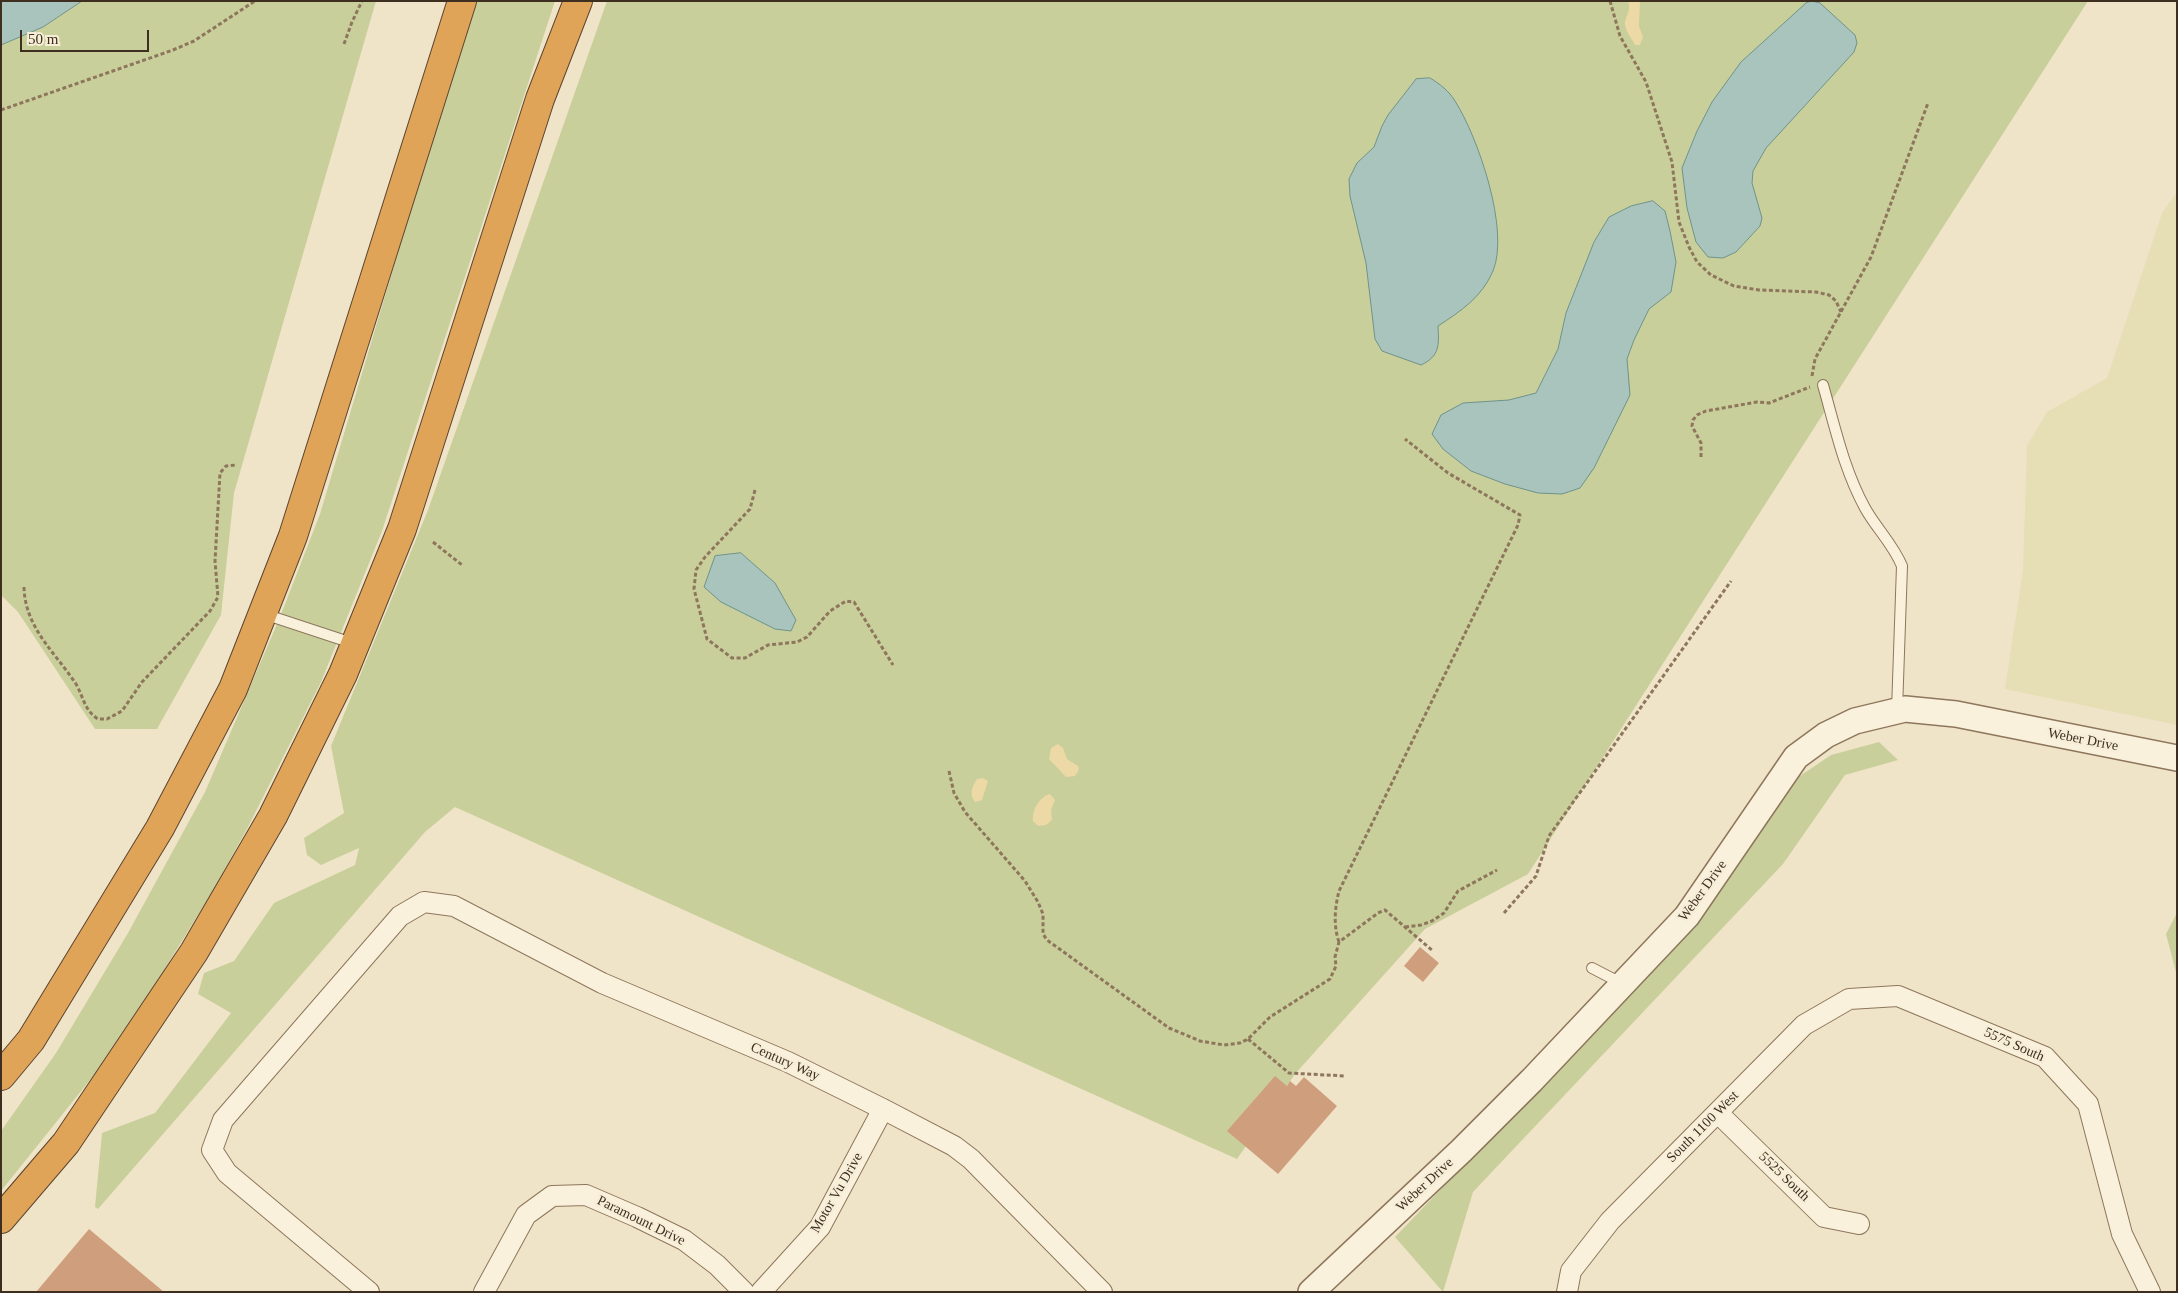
<!DOCTYPE html>
<style>
body{margin:0}
#map{position:relative;width:2178px;height:1293px;overflow:hidden;background:#f0e4c8;font-family:Georgia,serif}
canvas{display:block}
.frame{position:absolute;inset:0;border:2px solid #3d2e20;pointer-events:none}
.scale{position:absolute;left:20px;top:30px;width:129px;height:22px;box-sizing:border-box;border:2px solid #3d2e20;border-top:0;padding-left:6px;font-size:15px;line-height:18px;white-space:nowrap;color:#3d2e20;-webkit-text-stroke:4px #f7eed8;paint-order:stroke}
</style>
<div id="map">
<canvas width="2178" height="1293"></canvas>
<div class="frame"></div>
<div class="scale">50 m</div>
</div>
<script>
const ctx = document.querySelector('canvas').getContext('2d');
ctx.lineJoin = 'round';
function paint(path, color) { ctx.fillStyle = color; ctx.fill(path, 'evenodd'); }
function trace(path, color, width, dash) { ctx.strokeStyle = color; ctx.lineWidth = width; ctx.lineCap = dash ? 'butt' : 'round'; ctx.setLineDash(dash || []); ctx.stroke(path); }
function write(font, color, halo, rows, align = 'center') {
  ctx.font = font + ' Georgia,serif'; ctx.lineWidth = 5; ctx.setLineDash([]); ctx.textBaseline = 'middle'; ctx.strokeStyle = halo; ctx.fillStyle = color; for (const [text, x, y, turn = 0] of rows) {
    ctx.save(); ctx.translate(x, y); ctx.rotate((+turn || 0) * Math.PI / 180); ctx.textAlign = isNaN(turn) ? turn : align; if (halo) ctx.strokeText(text, 0, 0); ctx.fillText(text, 0, 0); ctx.restore();
  }
}
paint(new Path2D(`
 M2177,192V725L2005,689L2023,570L2027,446L2047,412L2107,378L2162,213Z`), '#e6deb5');
paint(new Path2D(`
 M82,1H376L234,493L221,615L157,729H95L18,612L1,595V45L43,27Z
 M473,1H555L382,531L321,682L248,827L212,892L161,975L102,1065L1,1191V1131L56,1053L128,933L205,792L280,617L320,514Z
 M607,1H2088L1528,874L1425,929L1295,1074L1237,1159L455,807L425,832L98,1209L95,1207L102,1133L155,1113L231,1013L198,994L204,973L234,961L274,903L355,865L359,848L321,865L307,855L304,838L344,813L331,746L428,510Z
 M1879,742L1898,760L1845,775L1783,864L1473,1192L1443,1292L1395,1237L1696,923L1797,778L1831,755Z
 M2177,913V976L2166,934Z`), '#c9cf9b');
paint(new Path2D(`
 M1628,1H1640L1639,26L1643,37L1640,45H1635C1632,39 1624,29 1625,22C1627,13 1631,10 1628,1Z
 M1058,744L1063,748L1067,759L1078,766L1079,770L1075,776L1066,777L1049,759L1051,748Z
 M983,778L988,781L982,800L975,802C969,794 972,787 977,779Z
 M1050,794L1055,800L1051,810L1052,820L1046,825L1038,826L1033,821C1032,810 1039,797 1050,794Z`), '#ecd9a5');
const water = new Path2D(`
 M1,1H82L43,27L1,45Z
 M1812,1L1820,3L1855,35L1857,43L1854,52L1766,148L1753,171L1752,183L1762,218L1760,226L1736,252L1723,258L1708,257L1696,242L1687,208L1682,168L1697,131L1712,102L1741,62L1806,3Z
 M1430,78C1440,84 1449,91 1455,101C1478,137 1510,230 1493,271C1482,297 1461,311 1438,326C1439,345 1440,356 1421,365L1382,351L1375,339L1366,263L1350,196L1349,179L1357,163L1374,147L1382,126L1388,115L1416,79Z
 M1653,201L1665,211L1670,231L1676,262L1671,292L1649,309L1634,340L1627,359L1630,395L1594,468L1580,488L1562,494L1538,493L1505,484L1471,471L1443,449L1432,434L1441,415L1463,403L1509,400L1536,393L1558,349L1566,313L1594,242L1609,217L1631,206Z
 M741,553L775,583L796,620L791,631L775,629L721,602L704,587L715,556Z`);
paint(water, '#a9c4bc');
trace(water, '#6f938a', 1);
paint(new Path2D(`
 M1420,947L1439,963L1423,982L1404,966Z
 M1275,1076L1287,1086L1290,1081L1296,1086L1304,1077L1337,1106L1278,1174L1227,1131Z
 M89,1229L164,1292H36Z`), '#cf9f7d');
const service = new Path2D(`
 M1823,385C1835,427 1844,470 1865,508C1876,528 1893,544 1902,566L1897,710
 M264,614L355,644
 M1592,968L1623,984`);
const minor = new Path2D(`
 M1718,1113L1824,1217L1859,1224
 M369,1292L227,1173L212,1150L223,1120L400,916L424,902L454,906L602,983L788,1062L883,1109L954,1146L971,1159L1102,1292
 M484,1292L526,1215L552,1196L586,1195L637,1217L684,1240L717,1265L744,1292
 M761,1292L820,1227L883,1109
 M1567,1292L1571,1271L1610,1221L1804,1025L1849,999L1898,996L2045,1057L2088,1104L2122,1234L2150,1292`);
const tertiary = new Path2D(`
 M1311,1292L1461,1151L1532,1080L1687,916L1796,757L1826,735L1855,721L1905,709L1956,714L2177,758`);
const motorway = new Path2D(`
 M1,1076L31,1040L160,828L233,689L293,536L462,1
 M1,1219L66,1143L194,952L273,816L343,674L402,529L540,99L578,1`);
trace(service, '#8d765c', 12);
trace(minor, '#8d765c', 22);
trace(tertiary, '#8d765c', 28);
trace(motorway, '#5b4430', 30);
trace(new Path2D(`
 M1610,1L1620,36L1646,82L1672,162L1679,222L1689,247L1697,262L1711,275L1734,286L1759,290L1816,292L1829,295L1836,301L1841,312
 M344,44L352,22L362,1
 M1,110L173,50L194,41L255,1
 M1812,376L1815,359L1871,257L1928,103
 M1701,457V443L1692,426L1693,420L1697,415L1706,411L1757,402L1769,403L1810,387
 M755,490L750,509L705,557L696,570L694,589L707,639L732,658H745L768,645L797,642L807,637L830,611L846,601L854,602L893,665
 M433,542L462,565
 M24,587C25,628 55,652 76,684C84,698 84,710 98,719H107L122,711L142,682L210,611L218,597L215,561L220,473L226,466L236,465
 M949,771L954,793L965,812L1025,881L1038,902L1043,914V934L1047,940L1169,1028L1200,1041L1224,1045L1240,1043L1248,1039L1270,1017L1330,979L1336,966L1335,957L1339,942L1378,913L1385,910L1433,951
 M1504,913L1536,876L1549,836L1731,581
 M1405,927L1421,925L1432,921L1444,913L1458,891L1497,870
 M1339,942C1333,925 1335,907 1339,891L1518,525L1520,515L1448,473L1405,439
 M1248,1039L1289,1073L1345,1076`), '#8d765c', 3, [4, 2.5]);
trace(service, '#faf1dc', 10);
trace(minor, '#faf1dc', 20);
trace(tertiary, '#faf1dc', 25);
trace(motorway, '#e0a458', 28);
write('14px', '#3d2e20', '#f7eed8', [
 ["Weber Drive",2083,740,11],
 ["Weber Drive",1703,891,-54],
 ["5575 South",2014,1045,24],
 ["Century Way",785,1062,24],
 ["South 1100 West",1703,1127,-45],
 ["5525 South",1784,1177,44],
 ["Weber Drive",1425,1185,-43],
 ["Motor Vu Drive",837,1193,-60],
 ["Paramount Drive",641,1221,26]
]);
</script>
